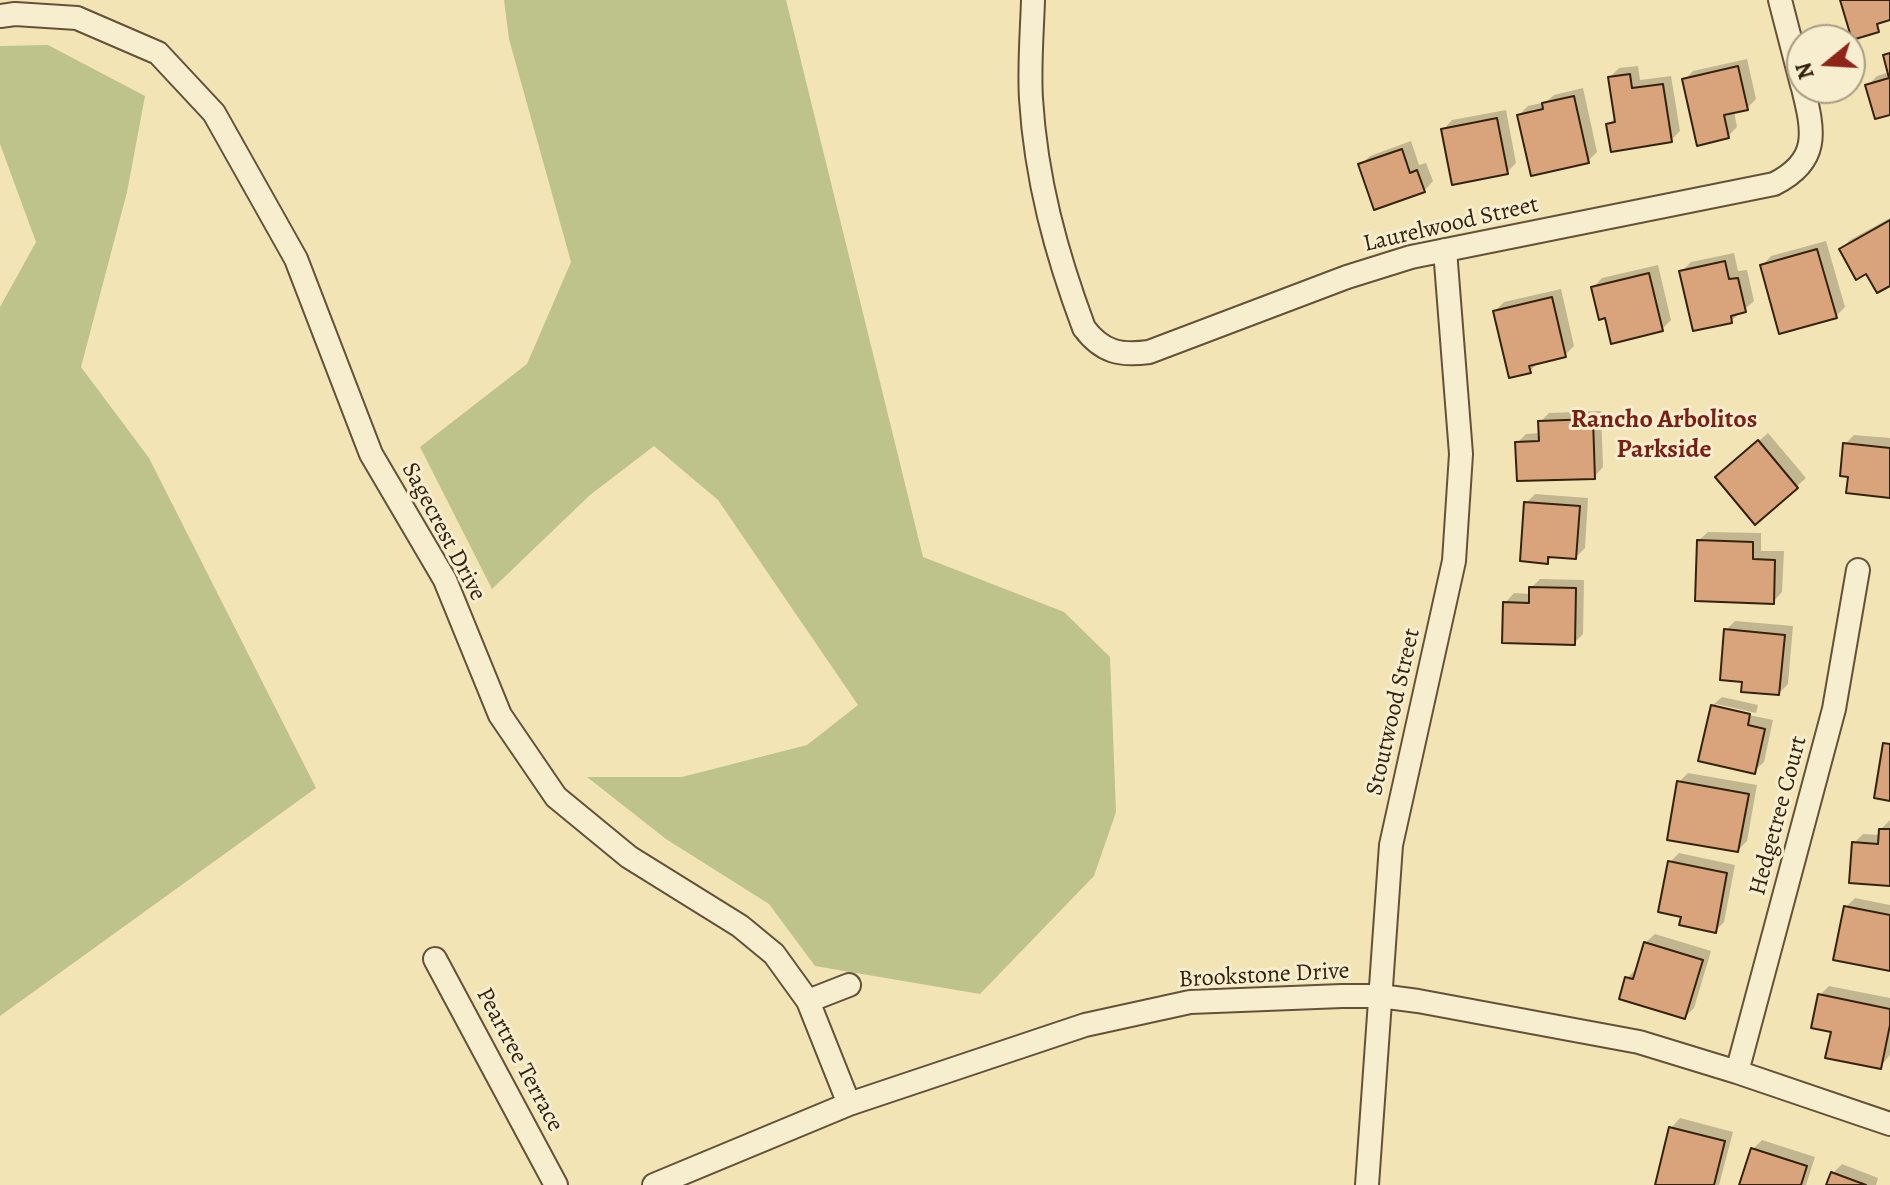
<!DOCTYPE html>
<style>
body{margin:0}
#map{position:relative;width:1890px;height:1185px;overflow:hidden;background:#f2e4b5;font-family:Alegreya,serif}
canvas{display:block}
.north{position:absolute;left:1786px;top:24px;width:80px;height:80px;box-sizing:border-box;background:#f7edcf;border:2px solid #a99c82;border-radius:50%;rotate:252deg;font-size:22px;font-weight:700;line-height:32px;text-align:center;color:#34220f}
.north::after{content:'';display:block;margin:auto;width:28px;height:36px;background:#8f2418;clip-path:polygon(50% 0,100% 100%,50% 72%,0 100%)}
</style>
<div id="map">
<canvas width="1890" height="1185"></canvas>
<div class="north">N</div>
</div>
<script>
const ctx = document.querySelector('canvas').getContext('2d');
ctx.lineJoin = 'round';
function paint(path, color) { ctx.fillStyle = color; ctx.fill(path, 'evenodd'); }
function trace(path, color, width, dash) { ctx.strokeStyle = color; ctx.lineWidth = width; ctx.lineCap = dash ? 'butt' : 'round'; ctx.setLineDash(dash || []); ctx.stroke(path); }
function write(font, color, halo, rows, align = 'center') {
  ctx.font = font + ' Alegreya,serif'; ctx.lineWidth = 6; ctx.setLineDash([]); ctx.textBaseline = 'middle'; ctx.strokeStyle = halo; ctx.fillStyle = color; for (const [text, x, y, turn = 0] of rows) {
    ctx.save(); ctx.translate(x, y); ctx.rotate((+turn || 0) * Math.PI / 180); ctx.textAlign = isNaN(turn) ? turn : align; if (halo) ctx.strokeText(text, 0, 0); ctx.fillText(text, 0, 0); ctx.restore();
  }
}
paint(new Path2D(`
 M504,0H786L923,557L1064,612L1110,657L1116,812L1094,876L980,994L815,966L769,904L666,839L587,777H682L807,745L858,705L718,500L654,446L590,495L492,589L420,447L527,364L571,262L509,39Z
 M48,45L145,96L127,192L81,367L149,458L316,788L0,1016V307L36,242L0,144V46Z`), '#bdc38b');
paint(new Path2D(`
 M1890,51V113L1868,85L1877,76L1890,72L1885,56Z
 M1747,59L1756,99L1747,108L1734,111L1737,127L1728,136L1684,80L1693,71Z
 M1638,66L1640,80L1671,76L1680,131L1671,140L1609,124L1616,117L1610,77L1619,68Z
 M1583,88L1597,152L1588,161L1519,115L1528,106L1546,102L1554,95Z
 M1506,110L1516,163L1507,172L1443,130L1452,120Z
 M1411,141L1419,165L1426,163L1433,181L1424,191L1360,165L1370,156Z
 M1890,218V284L1867,271L1841,249L1850,240Z
 M1826,241L1845,307L1836,316L1762,266L1771,256Z
 M1734,253L1738,271L1747,270L1754,301L1731,321L1682,271L1691,262Z
 M1658,265L1671,320L1662,329L1606,316L1593,287L1602,278Z
 M1561,289L1574,346L1565,355L1540,361L1530,371L1495,311L1504,302Z
 M1601,411L1603,467L1594,477L1517,443L1526,434L1540,433V422L1549,413Z
 M1768,433L1806,478L1756,522L1727,469Z
 M1854,435L1890,438V496L1850,476L1845,444Z
 M1535,494L1588,498L1585,548L1576,557L1554,555L1547,562L1526,503Z
 M1708,532L1761,533V551H1784L1782,592L1773,602L1698,541Z
 M1540,579L1584,580L1583,634L1574,643L1505,603L1514,593L1531,594V588Z
 M1735,621L1793,626L1788,684L1779,693L1744,680L1726,630Z
 M1722,697L1758,705L1756,713L1716,704V708L1773,720L1764,762L1754,771L1712,706Z
 M1688,773L1757,785L1747,841L1738,850L1679,782Z
 M1890,820V884L1854,843L1863,834L1880,835L1881,829Z
 M1679,853L1735,865L1724,922L1715,931L1684,916L1670,862Z
 M1855,898L1890,905V969L1846,907Z
 M1655,934L1711,951L1694,1008L1685,1017L1627,978L1636,969L1645,943Z
 M1829,986L1890,998V1055L1880,1067L1833,1031L1820,995Z
 M1680,1118L1733,1132L1719,1185H1661L1671,1128Z
 M1762,1140L1815,1157L1806,1185H1742L1753,1149Z
 M1842,1164L1878,1178L1876,1185H1828L1833,1173Z`), '#0003');
const building = new Path2D(`
 M1840,0H1890V20L1877,24L1879,32L1852,40Z
 M1890,53V115L1875,119L1865,85L1889,78L1883,55Z
 M1738,66L1748,110L1724,115L1729,138L1697,146L1682,79Z
 M1630,74L1632,88L1663,84L1672,142L1611,152L1606,124L1615,122L1608,77Z
 M1574,96L1589,163L1531,176L1517,115L1543,109L1542,103Z
 M1497,118L1508,174L1452,185L1441,129Z
 M1402,149L1410,173L1417,170L1425,192L1374,210L1358,164Z
 M1890,220V286L1877,293L1866,274L1856,280L1839,249Z
 M1817,249L1837,318L1779,334L1760,265Z
 M1725,261L1729,279L1738,278L1746,312L1731,316L1732,323L1693,331L1679,271Z
 M1649,273L1663,331L1611,344L1605,318L1599,320L1591,287Z
 M1552,297L1566,357L1529,366L1531,373L1509,378L1493,311Z
 M1593,419L1595,479L1517,481L1515,442L1539,441L1538,421Z
 M1758,440L1798,488L1755,525L1715,477Z
 M1843,443L1890,448V498L1846,493L1848,477L1840,476Z
 M1524,502L1580,506L1576,559L1548,557V564L1520,561Z
 M1697,540L1753,542V559L1775,560L1774,604L1695,601Z
 M1529,587L1576,588L1575,645L1502,643L1503,602L1529,603Z
 M1724,629L1785,635L1779,695L1741,692L1742,682L1720,680Z
 M1711,705L1750,714L1748,725L1765,729L1755,774L1698,761Z
 M1883,743L1890,744V801L1874,798Z
 M1677,781L1749,794L1738,852L1667,840Z
 M1879,829H1890V886L1849,883L1852,842L1878,844Z
 M1668,861L1727,873L1716,933L1679,925L1681,917L1658,912Z
 M1844,906L1890,915V971L1833,960Z
 M1644,942L1703,960L1685,1019L1619,999L1625,977L1633,979Z
 M1818,994L1890,1009V1025L1881,1069L1825,1058L1831,1032L1811,1028Z
 M1669,1127L1725,1141L1714,1185H1655Z
 M1751,1148L1807,1166L1801,1185H1739Z
 M1831,1172L1866,1185H1826Z`);
paint(building, '#d9a47c');
trace(building, '#34220f', 2);
const minor = new Path2D(`
 M1033,0C1032,33 1029,66 1031,99C1036,179 1056,253 1084,328C1102,352 1120,356 1149,352L1347,277L1411,257L1774,184C1820,161 1814,132 1803,88
 M1780,0L1802,85
 M0,16L15,14L77,18L158,53L214,113L296,259L371,454L445,580L500,715L556,797L629,857L740,926L774,954L808,1001L849,1104
 M435,959L556,1185
 M808,1001L849,985
 M1737,1072L1834,709L1858,570
 M654,1185L849,1104L1085,1025L1190,1002L1342,996H1380L1418,1001L1639,1042L1737,1072L1890,1124
 M1367,1185L1391,845L1454,561L1461,454L1445,250`);
trace(minor, '#645238', 26);
trace(minor, '#f7edcf', 22);
write('24px', '#34220f', '#f7edcf', [
 ["Laurelwood Street",1451,225,-13],
 ["Sagecrest Drive",443,532,62],
 ["Stoutwood Street",1394,712,-77],
 ["Hedgetree Court",1779,816,-75],
 ["Brookstone Drive",1264,976,-3],
 ["Peartree Terrace",519,1060,62]
]);
write('bold 26px', '#7a1f14', '#f7edcf', [
 ["Rancho Arbolitos",1664,421],
 ["Parkside",1664,451]
]);
</script>
